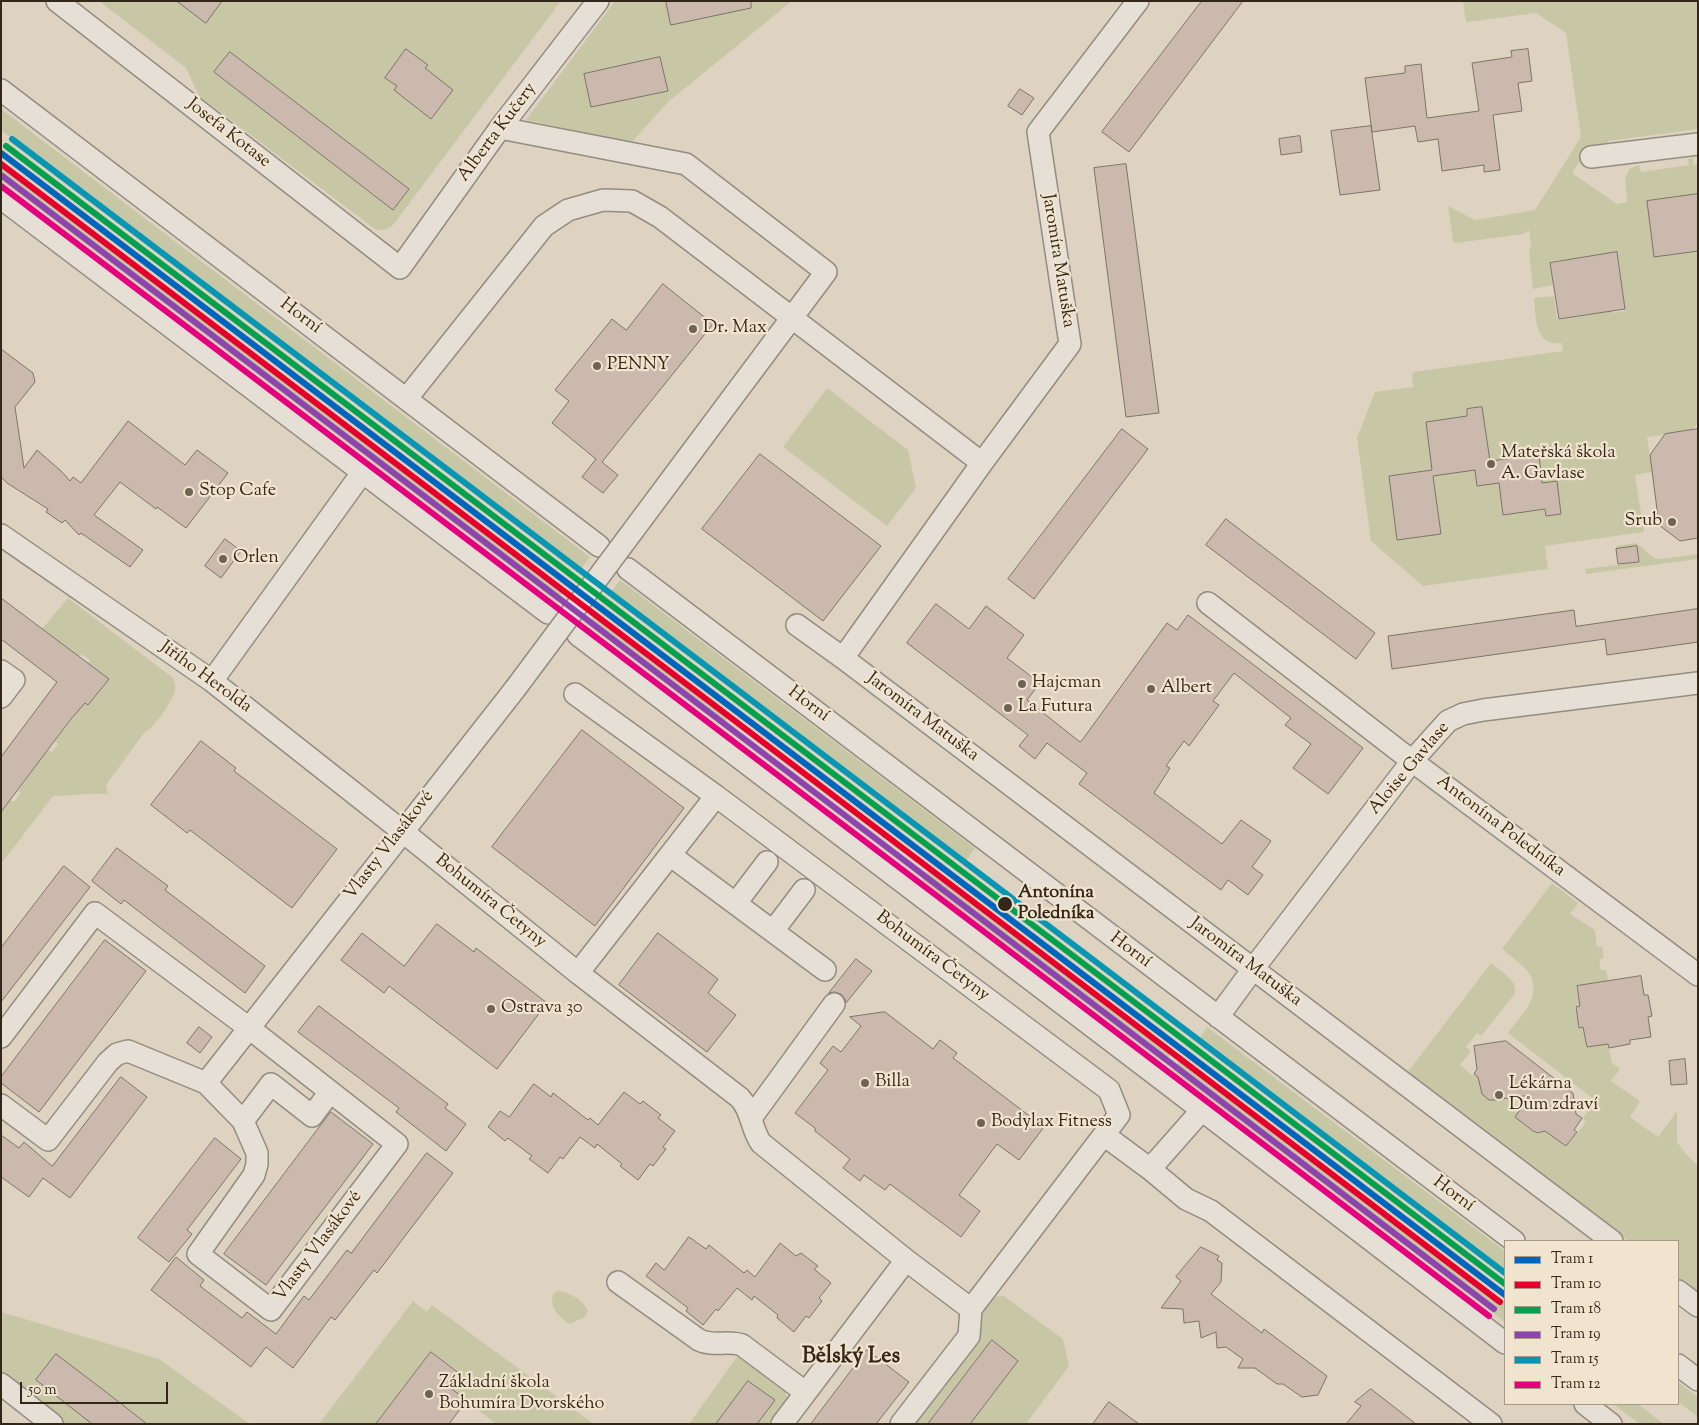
<!DOCTYPE html>
<meta charset="utf-8">
<style>
body{margin:0}
#map{position:relative;width:1699px;height:1425px;overflow:hidden;background:#ded3c1;font-family:"Sorts Mill Goudy",serif}
canvas{display:block}
.frame{position:absolute;inset:0;border:2px solid #332719;pointer-events:none}
.legend{position:absolute;left:1504px;top:1240px;width:175px;height:165px;box-sizing:border-box;background:#f1e4cf;border:1px solid #a59886;margin:0;padding:6px 9px;list-style:none;font-size:15px;color:#332719}
.legend li{display:flex;align-items:center;gap:10px;height:25px}
.legend b{width:25px;border:1px solid #a59886}
.scale{position:absolute;left:20px;top:1382px;width:148px;height:22px;box-sizing:border-box;border:2px solid #332719;border-top:0;padding-left:6px;font-size:15px;line-height:18px;white-space:nowrap;color:#332719;-webkit-text-stroke:4px #f1e4cf;paint-order:stroke}
</style>
<div id="map">
<canvas width="1699" height="1425"></canvas>
<div class="frame"></div>
<ul class="legend">
<li><b style="height:6px;background:#0065bd"></b>Tram 1</li>
<li><b style="height:6px;background:#e4002b"></b>Tram 10</li>
<li><b style="height:6px;background:#03a04e"></b>Tram 18</li>
<li><b style="height:6px;background:#8e44ad"></b>Tram 19</li>
<li><b style="height:6px;background:#0896b3"></b>Tram 15</li>
<li><b style="height:6px;background:#e5007d"></b>Tram 12</li>
</ul>
<div class="scale">50 m</div>
</div>
<script>
const ctx = document.querySelector('canvas').getContext('2d');
ctx.lineJoin = 'round';
function paint(path, color) { ctx.fillStyle = color; ctx.fill(path, 'evenodd'); }
function trace(path, color, width, dash) { ctx.strokeStyle = color; ctx.lineWidth = width; ctx.lineCap = dash ? 'butt' : 'round'; ctx.setLineDash(dash || []); ctx.stroke(path); }
function write(font, color, halo, rows, align = 'center') {
  ctx.font = font + ' "Sorts Mill Goudy",serif'; ctx.lineWidth = 4.5; ctx.setLineDash([]); ctx.textBaseline = 'middle'; ctx.strokeStyle = halo; ctx.fillStyle = color; for (const [text, x, y, turn = 0] of rows) {
    ctx.save(); ctx.translate(x, y); ctx.rotate((+turn || 0) * Math.PI / 180); ctx.textAlign = isNaN(turn) ? turn : align; if (halo) ctx.strokeText(text, 0, 0); ctx.fillText(text, 0, 0); ctx.restore();
  }
}
paint(new Path2D(`
 M99,1H561L393,225C387,230 382,231 375,229L199,96L186,68Z
 M615,1H792L668,102L631,143L526,120Z
 M1463,1H1698V129L1608,141L1609,152L1583,156L1572,173L1617,204L1627,202L1625,179L1629,169L1639,165L1641,172L1689,165L1688,159L1693,158V165L1698,164V422L1692,431L1647,437L1652,472L1635,475L1644,532L1545,546L1548,569L1423,586L1371,541L1357,438L1375,392L1413,387L1412,374L1414,372L1563,351L1562,343C1534,346 1536,318 1534,298L1554,296L1557,319L1559,320L1613,311V313L1624,311L1625,310L1618,255L1551,261L1550,263L1553,285L1533,289L1529,253L1531,244L1529,230L1524,234L1456,243L1453,241L1448,206L1475,220L1535,210L1581,137L1566,33L1536,13L1466,22Z
 M1,109L590,557L581,569L1,130Z
 M1,162L565,590L556,601L1,180Z
 M827,388L908,450L916,488L887,526L783,447Z
 M1636,543L1654,558L1659,559L1698,554V559L1586,574L1585,569L1639,562L1637,546L1616,549V546Z
 M620,580L975,848L966,861L611,592Z
 M68,598L173,678C175,682 176,686 175,690C173,701 153,729 144,733L106,785L108,794C89,793 72,796 53,796L1,864V812L10,800L14,802L21,793L18,791L48,750L52,752L58,744L55,741L84,703L88,705L108,680L88,664L90,660L81,654L79,657L42,629Z
 M596,613L730,714L722,726L587,624Z
 M931,867L1173,1051L1164,1063L922,880Z
 M1552,883L1578,903L1570,914L1595,930L1597,947L1602,946L1604,958L1599,959L1601,970H1606L1608,981L1576,987L1580,1006L1575,1007L1579,1028H1583L1587,1047L1608,1044L1612,1063L1620,1069L1611,1081L1640,1101L1630,1117L1658,1137L1677,1111V1142L1685,1153L1698,1166V1294L1678,1279V1241H1628L1407,1073L1491,963C1500,971 1519,981 1515,994L1481,1036L1477,1033L1466,1047L1471,1051L1460,1065L1473,1076L1475,1075L1479,1078C1482,1100 1486,1102 1508,1099L1525,1112H1519L1515,1117L1528,1128L1538,1134L1542,1133L1544,1127L1566,1147L1586,1122L1582,1119L1596,1101L1508,1033C1522,1014 1546,993 1526,969C1519,962 1510,956 1502,949Z
 M1207,1027L1505,1251V1270L1199,1039Z
 M1182,1057L1505,1303V1322L1172,1070Z
 M559,1291C570,1293 584,1300 588,1311L585,1317L570,1324C559,1318 549,1307 553,1294Z
 M1004,1296L1063,1339L1069,1366L1026,1424H909L981,1315L994,1297Z
 M413,1301L427,1312L432,1305L594,1424H496L450,1388L460,1373L431,1352L376,1424H319Z
 M1,1312L159,1359L250,1424H63L1,1376Z
 M739,1354L785,1390L788,1401L773,1424H689Z
 M1678,1382L1698,1397V1417L1678,1402Z
 M1613,1404H1638L1664,1424H1640Z`), '#c8c7a5');
const building = new Path2D(`
 M177,1H222L206,23Z
 M666,1H751V8L671,25Z
 M1202,1H1243L1129,152L1102,132Z
 M406,49L428,65L425,68L453,90L431,119L394,90L397,86L385,78Z
 M1528,49L1532,81L1518,83L1522,111L1493,115L1500,170L1484,172V165L1442,171L1438,139L1418,142L1415,126L1372,132L1365,78L1405,73V66L1421,64L1427,118L1479,111L1472,63L1512,57L1511,51Z
 M230,52L409,189L393,210L214,72Z
 M660,57L668,91L591,107L584,74Z
 M1020,89L1034,98L1022,115L1008,106Z
 M1371,126L1380,190L1340,195L1331,131Z
 M1300,136L1302,152L1281,155L1279,139Z
 M1126,164L1159,413L1126,417L1094,168Z
 M1698,194V251L1654,257L1647,201Z
 M1617,252L1625,309L1559,319L1550,263Z
 M663,284L713,324L602,462L618,475L603,493L582,477L596,459L552,423L569,401L555,390L612,319L626,330Z
 M1,349L33,373L35,382L15,407L24,468L37,450L61,471L70,481L73,477L81,483L128,421L185,465L197,450L228,473L186,528L157,507L156,509L120,482L94,515L143,550L130,567L81,533L79,535L65,520L62,523L46,512L48,509L7,483L1,477Z
 M1482,407L1490,461L1539,455L1542,483L1557,481L1561,514L1546,516L1545,509L1503,515L1499,483L1477,486L1475,470L1433,476L1441,534L1397,540L1389,476L1432,470L1426,422L1467,416V409Z
 M1122,429L1148,449L1034,599L1008,579Z
 M1698,429V538L1680,541L1659,525L1650,455L1665,434Z
 M760,454L881,546L823,621L702,529Z
 M1226,519L1375,633L1356,659L1206,545Z
 M225,539L241,551L221,578L205,566Z
 M1637,546L1639,562L1618,564L1616,549Z
 M1,598L109,679L88,705L85,703L71,719L1,812V757L57,682L1,639Z
 M936,604L969,629L986,606L1024,635L1007,658L1040,683L1027,700L1080,742L1083,739L1167,623L1177,630L1188,615L1363,748L1328,794L1293,768L1311,744L1285,725L1291,718L1234,673L1213,701L1219,705L1189,746L1184,741L1166,766L1170,768L1154,793L1222,844L1241,820L1271,841L1252,867L1263,875L1248,895L1228,880L1221,890L1079,784L1087,773L1047,743L1035,759L1019,746L1028,735L907,643Z
 M1698,609V642L1607,655L1605,639L1392,669L1388,636L1574,610L1576,626Z
 M582,730L684,808L595,926L492,847Z
 M201,741L236,768L234,771L337,849L292,908L190,830L187,833L151,805Z
 M117,848L168,886L165,890L265,966L245,993L124,900L121,904L92,881Z
 M64,866L90,887L1,1002V948Z
 M437,924L474,952L476,948L547,1003L497,1069L389,986L384,993L341,960L362,933L404,966Z
 M658,933L718,979L708,993L736,1015L707,1052L619,985Z
 M105,940L146,971L39,1112L1,1083V1077Z
 M856,959L872,971L846,1003L845,999L841,994L835,992L829,993Z
 M1641,976L1644,995H1648L1652,1016L1648,1017L1651,1037L1630,1040V1044L1609,1048L1608,1044L1587,1047L1583,1027L1579,1028L1576,1007L1580,1006L1577,986Z
 M319,1006L448,1104L445,1108L466,1124L446,1151L396,1112L399,1108L298,1032Z
 M885,1012L933,1049L940,1040L957,1053L953,1058L1044,1127L1019,1160L997,1144L959,1195L980,1211L961,1237L890,1184L885,1190L864,1175L860,1181L843,1168L850,1159L815,1131V1128L795,1113L828,1070L820,1063L833,1046L841,1052L861,1026L850,1017Z
 M199,1027L212,1037L200,1053L187,1043Z
 M1506,1041L1573,1093L1576,1114L1582,1118L1574,1130L1577,1132L1566,1146L1545,1131L1538,1133L1533,1131L1515,1117L1531,1095L1494,1100H1489L1482,1094L1478,1077L1474,1074L1477,1069L1474,1046Z
 M1685,1059L1687,1084L1671,1085L1669,1061Z
 M121,1077L147,1097L70,1198L43,1178L29,1197L1,1177V1135L19,1148L24,1142L52,1166Z
 M534,1084L551,1097L553,1093L588,1120L590,1118L598,1125L624,1092L640,1104L643,1101L661,1115L658,1118L675,1131L663,1147L666,1149L653,1166L650,1164L638,1180L620,1166L622,1164L597,1144L595,1148L580,1137L563,1159L560,1157L548,1173L529,1159L532,1156L508,1138L505,1141L488,1127L500,1111L509,1117Z
 M331,1112L373,1144L266,1285L224,1254Z
 M215,1138L241,1159L187,1230L192,1234L169,1262L138,1238Z
 M427,1153L453,1173L377,1273L374,1270L335,1320L331,1317L293,1368L266,1347L251,1367L151,1290L176,1257L204,1280L200,1286L242,1318L247,1312L276,1334L304,1296L309,1300L347,1250L351,1253Z
 M689,1237L706,1249L709,1245L744,1273L747,1270L755,1277L780,1243L796,1256L801,1253L818,1266L814,1269L831,1283L819,1298L822,1301L809,1318L806,1316L794,1332L777,1318L778,1315L754,1296L752,1300L737,1288L718,1311L716,1309L703,1325L686,1311L688,1308L646,1276L656,1263L664,1270Z
 M1201,1247L1219,1256L1217,1260L1222,1263L1221,1282L1211,1294L1262,1333L1264,1329L1327,1376L1318,1395L1302,1397L1283,1384H1277L1255,1368H1238L1243,1359L1226,1347L1217,1348L1216,1332L1201,1338L1199,1321L1184,1323L1183,1309L1161,1308L1181,1281L1176,1277Z
 M992,1340L1018,1361L970,1424H928Z
 M867,1350L909,1382L876,1424H811Z
 M431,1352L460,1374L450,1388L467,1400L449,1424H376Z
 M56,1354L106,1392L147,1424H92L36,1380Z
 M748,1381L775,1400L757,1424H716Z
 M1371,1389L1416,1424H1346L1361,1406L1355,1402Z
 M1109,1402L1139,1424H1093Z`);
paint(building, '#cbb9ae');
trace(building, '#7c7469', 1);
const minor = new Path2D(`
 M57,1L400,268L500,128L598,1
 M1,90L599,546
 M500,128L686,164L826,272L682,465
 M1591,157L1698,144
 M1,198L548,613
 M407,398L544,226L568,210L603,200L632,201L660,217L982,463
 M1,535L212,681L402,831L578,973L716,796L1109,1090L1119,1115L971,1309L969,1336L901,1424
 M628,569L1514,1241
 M1208,603L1412,761L1698,975
 M797,625L843,658L1612,1241
 M578,635L1160,1078L1505,1343
 M843,658L982,463L1070,344L1038,132L1138,1
 M1,671L14,680L1,697
 M212,681L362,473
 M575,694L716,796
 M670,855L825,970
 M736,903L767,862
 M773,931L804,890
 M578,973L740,1098C752,1111 751,1129 761,1143L906,1260L971,1309
 M1218,1017L1253,969L1412,761L1448,721L1463,714L1483,710L1698,683
 M1,1037L95,913L249,1028L397,1144L271,1310L198,1254L254,1175L257,1164V1153L243,1121L206,1083L128,1051L117,1054L108,1062L48,1140L1,1105
 M206,1083L515,689
 M751,1118L834,1004
 M243,1121L271,1084L312,1116L330,1092
 M1104,1135L1150,1169L1186,1199L1211,1211L1491,1424
 M1150,1169L1202,1110
 M618,1282L699,1340C713,1347 727,1340 742,1345L805,1392
 M1678,1291L1698,1306
 M1678,1365L1698,1380
 M1,1384L52,1424
 M1585,1404L1611,1424
 M782,1424L906,1260`);
trace(minor, '#938c80', 24);
trace(minor, '#e5dfd6', 21);
const minorBridge = new Path2D(`
 M515,689L682,465`);
trace(minorBridge, '#938c80', 24, []);
trace(minorBridge, '#e5dfd6', 21);
trace(new Path2D(`
 M1,153C502,534 1004,913 1505,1295`), '#0065bd', 6);
trace(new Path2D(`
 M1,164C501,544 1001,922 1500,1302`), '#e4002b', 6);
trace(new Path2D(`
 M6,146C506,526 1006,904 1505,1284`), '#03a04e', 6);
trace(new Path2D(`
 M1,175C499,553 997,930 1494,1309`), '#8e44ad', 6);
trace(new Path2D(`
 M12,139C509,517 1008,894 1505,1273`), '#0896b3', 6);
trace(new Path2D(`
 M1,186C497,563 994,938 1489,1316`), '#e5007d', 6);
for (const [x, y, r, color] of [
 [693,329,5,"#6f6354"],
 [597,366,5,"#6f6354"],
 [1491,464,5,"#6f6354"],
 [189,492,5,"#6f6354"],
 [1672,522,5,"#6f6354"],
 [223,559,5,"#6f6354"],
 [1022,684,5,"#6f6354"],
 [1151,689,5,"#6f6354"],
 [1008,708,5,"#6f6354"],
 [1005,904,8,"#332719"],
 [491,1009,5,"#6f6354"],
 [865,1083,5,"#6f6354"],
 [1499,1095,5,"#6f6354"],
 [981,1123,5,"#6f6354"],
 [429,1394,5,"#6f6354"]
]) { const dot = new Path2D(); dot.arc(x, y, r, 0, 2 * Math.PI); ctx.fillStyle = color; ctx.fill(dot); trace(dot, '#f1e4cf', 2); }
write('18px', '#332719', '#f1e4cf', [
 ["Alberta Kučery",498,133,-53],
 ["Josefa Kotase",228,134,38],
 ["Jaromíra Matuška",1057,261,81],
 ["Horní",300,317,37],
 ["Jiřího Herolda",205,678,36],
 ["Horní",808,705,37],
 ["Jaromíra Matuška",922,718,37],
 ["Aloise Gavlase",1410,769,-50],
 ["Antonína Poledníka",1500,827,37],
 ["Vlasty Vlasákové",390,846,-52],
 ["Bohumíra Četyny",490,902,39],
 ["Horní",1130,951,37],
 ["Bohumíra Četyny",932,957,37],
 ["Jaromíra Matuška",1245,963,37],
 ["Horní",1453,1195,37],
 ["Vlasty Vlasákové",319,1247,-53]
]);
write('18px', '#332719', '#f1e4cf', [
 ["Dr. Max",703,329],
 ["PENNY",607,366],
 ["Mateřská škola",1501,454],
 ["A. Gavlase",1501,475],
 ["Stop Cafe",199,492],
 ["Srub",1662,522,"right"],
 ["Orlen",233,559],
 ["Hajcman",1032,684],
 ["Albert",1161,689],
 ["La Futura",1018,708],
 ["Ostrava 30",501,1009],
 ["Billa",875,1083],
 ["Lékárna",1509,1085],
 ["Dům zdraví",1509,1106],
 ["Bodylax Fitness",991,1123],
 ["Základní škola",439,1384],
 ["Bohumíra Dvorského",439,1405]
], 'left');
write('bold 18px', '#332719', '#f1e4cf', [
 ["Antonína",1018,894],
 ["Poledníka",1018,915]
], 'left');
write('bold 22px', '#332719', '#f1e4cf', [
 ["Bělský Les",851,1358]
]);
</script>
